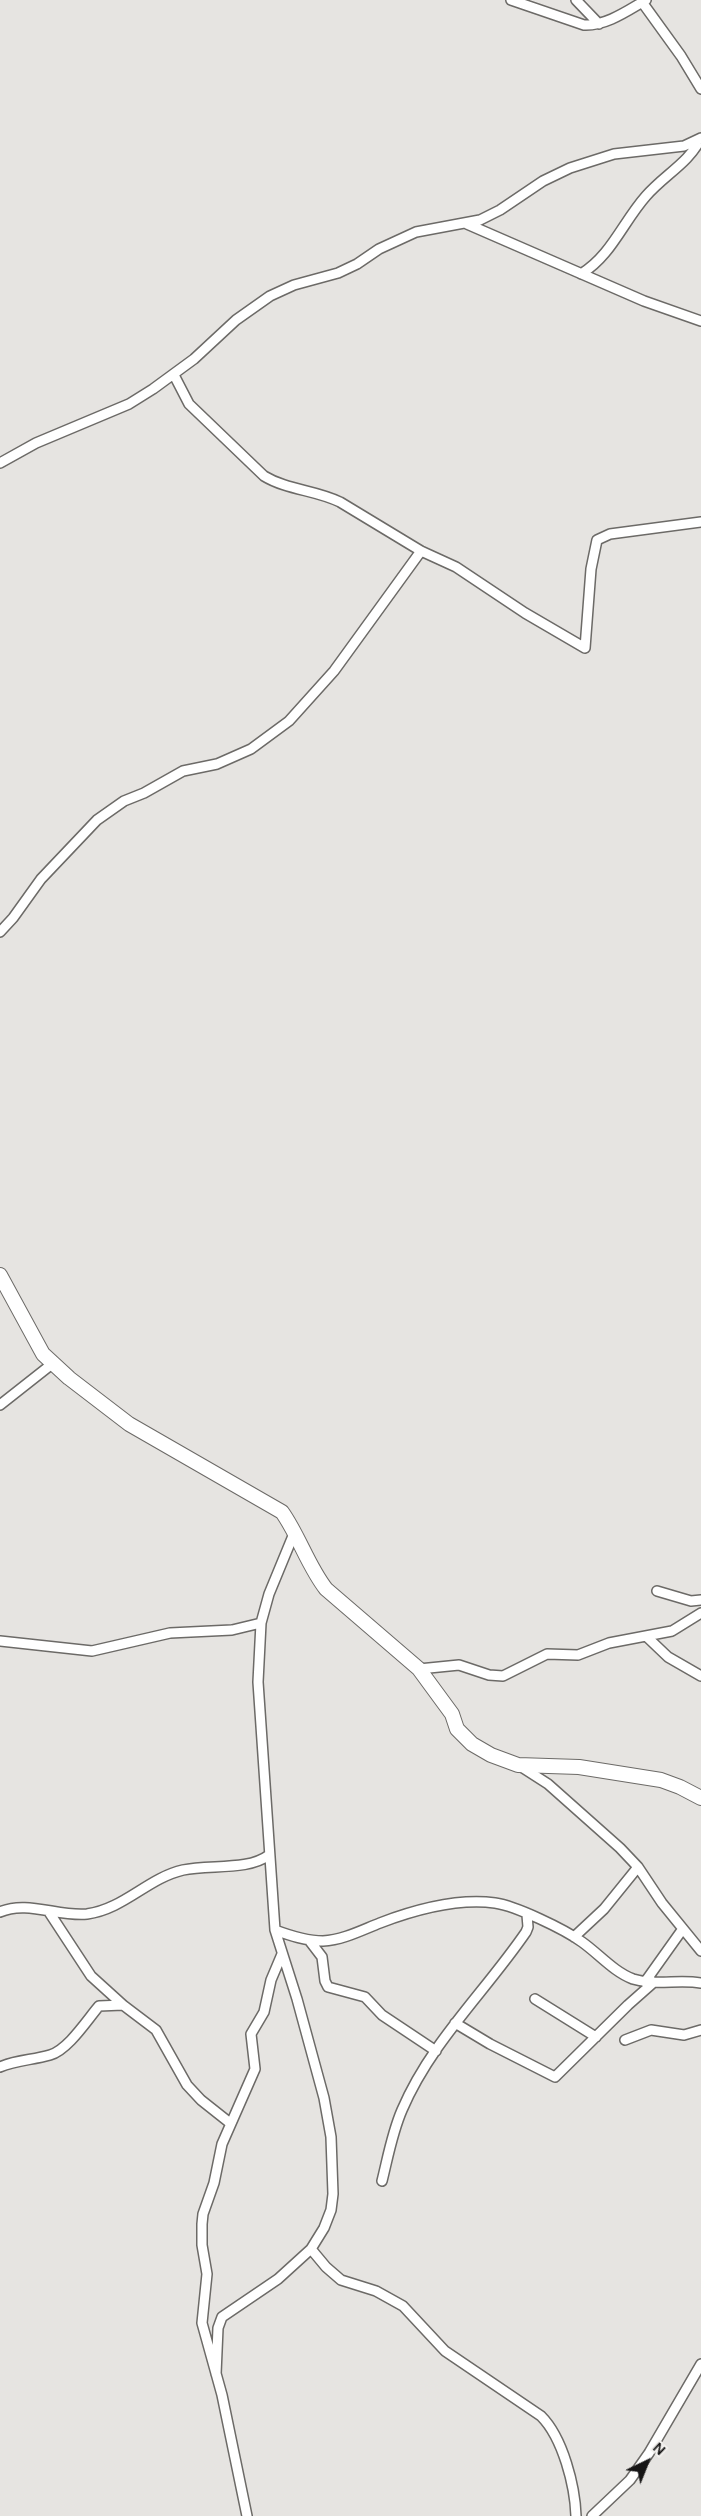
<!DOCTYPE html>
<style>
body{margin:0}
#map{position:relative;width:701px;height:2516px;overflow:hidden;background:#e6e4e1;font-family:Karla,sans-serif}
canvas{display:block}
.north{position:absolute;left:617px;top:2432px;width:60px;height:60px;-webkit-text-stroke:4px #f3f1ee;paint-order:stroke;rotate:43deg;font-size:16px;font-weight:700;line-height:24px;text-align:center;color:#161515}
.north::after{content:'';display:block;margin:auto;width:21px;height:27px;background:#161515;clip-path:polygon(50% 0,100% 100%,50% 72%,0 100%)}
</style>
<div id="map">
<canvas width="701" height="2516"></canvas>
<div class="north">N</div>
</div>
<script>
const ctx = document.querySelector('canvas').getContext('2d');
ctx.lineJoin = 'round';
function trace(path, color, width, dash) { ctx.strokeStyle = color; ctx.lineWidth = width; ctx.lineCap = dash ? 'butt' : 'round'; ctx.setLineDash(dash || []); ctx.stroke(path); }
const street = new Path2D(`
 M511,0L584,25C606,26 627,11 646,0
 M576,0L599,24
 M642,2L681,56L701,89
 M467,224L644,301L701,321
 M581,274C611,256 623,222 646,196C664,175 689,163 701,138
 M174,375L189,404L264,476C287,490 316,490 340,502L421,551L456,567L525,613L585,648L591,569L597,540L610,534L701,522
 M0,463L36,443L129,404L153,389L194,359L236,320L270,296L294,285L338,273L357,264L379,249L416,232L480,220L500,210L543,181L570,168L614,154L684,146L701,138
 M0,932L13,918L41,879L97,820L124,801L144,793L183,771L217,764L251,749L289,721L334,671L421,551
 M0,1405L52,1364
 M657,1591L691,1601L701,1600
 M646,1636L668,1657L701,1676
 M0,1641L92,1651L170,1633L232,1630L261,1623
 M419,1669L459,1665L489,1675L503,1676L547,1654L578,1655L609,1643L672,1631L701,1613
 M520,1766L548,1784L620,1848L638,1867L662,1903L701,1951
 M0,1912C26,1900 59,1917 87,1914C124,1909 148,1878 183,1870C209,1864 248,1871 269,1855
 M49,1912L91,1976L123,2005L156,2030L187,2085L201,2100L230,2123
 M275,1930C291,1936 306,1941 323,1941C343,1940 362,1930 380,1923C414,1910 457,1898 495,1903C516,1906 564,1929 582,1942C599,1954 614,1972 633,1979C655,1986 679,1979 701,1983
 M574,1937L604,1909L638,1867
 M309,1940L322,1957L325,1981L328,1987L365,1997L382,2015L436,2051
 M645,1982L682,1930
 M535,1999L596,2037
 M455,2023L490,2044L555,2077L628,2005L654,1982
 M625,2040L651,2030L684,2035L701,2030
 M0,2067C16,2060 33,2060 50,2055C68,2050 87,2020 99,2006L123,2005
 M382,2181C388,2157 392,2133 402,2110C431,2042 485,1992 526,1932L528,1927L527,1915
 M311,2249L326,2267L341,2280L376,2291L403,2306L445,2351L541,2416C563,2438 575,2486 576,2516
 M216,2374L218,2328L222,2317L278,2279L311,2249L324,2228L331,2210L333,2194L331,2137L324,2098L297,1999L275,1930L258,1682L261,1623L269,1594L295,1531
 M247,2516L222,2395L202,2323L207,2274L202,2245V2224L203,2214L214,2183L222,2144L255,2069L251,2034L264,2012L271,1980L282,1954
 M592,2516L630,2480L649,2453L701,2364`);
const secondary = new Path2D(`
 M0,1275L43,1354L69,1378L129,1424L282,1512C299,1536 308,1566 326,1589L419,1669L452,1714L457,1729L472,1744L491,1755L518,1765L579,1767L661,1780L680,1787L701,1798`);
trace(street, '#6c6a67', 12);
trace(secondary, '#6c6a67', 16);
trace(street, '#fff', 9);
trace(secondary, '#fff', 14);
</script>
